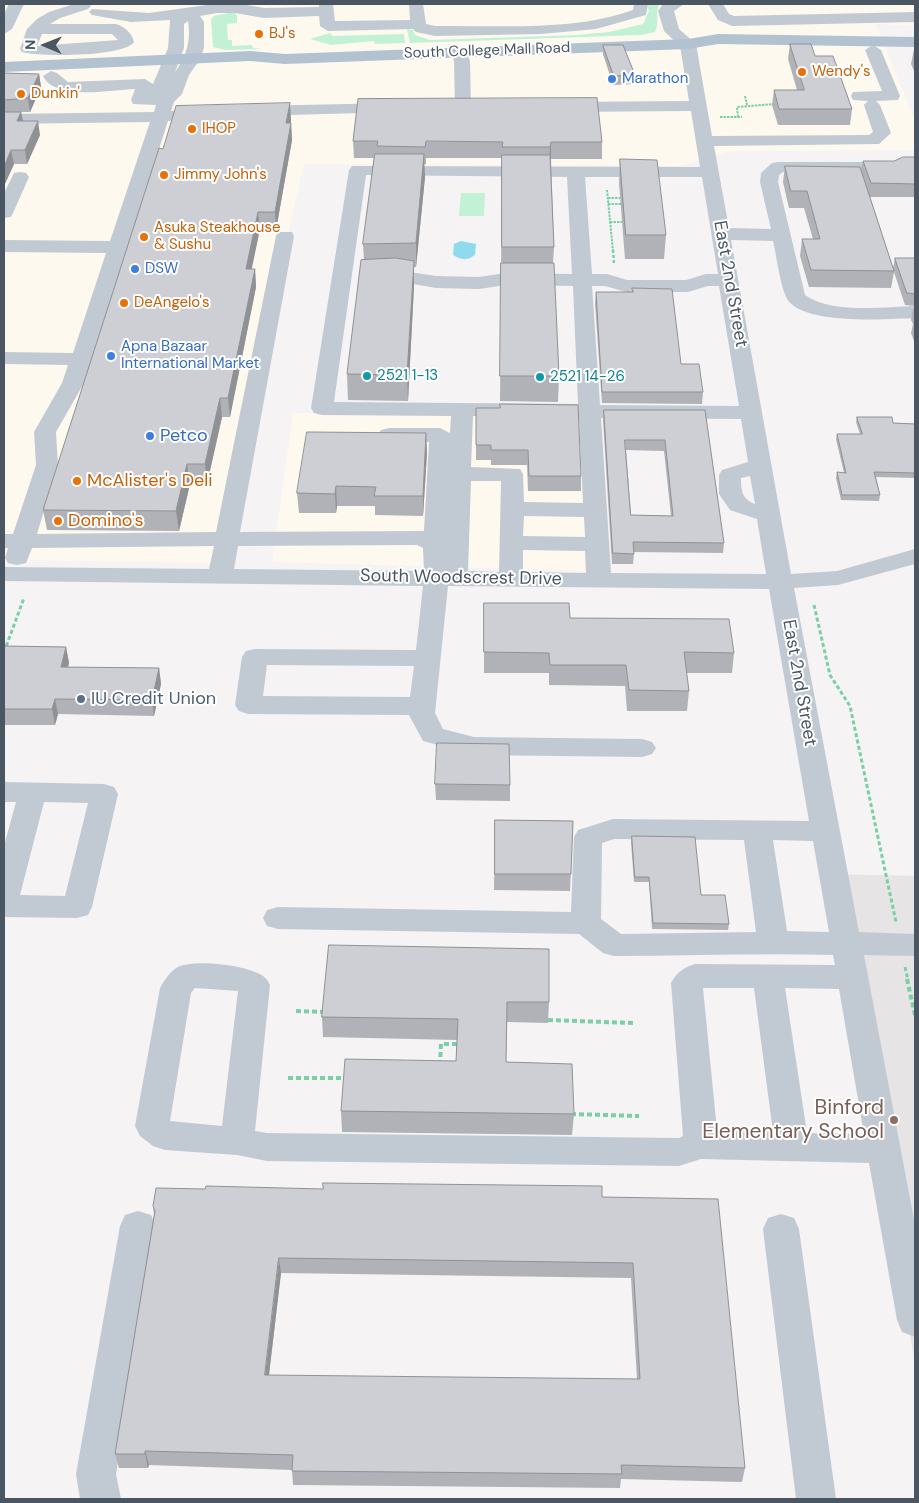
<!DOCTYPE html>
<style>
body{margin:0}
#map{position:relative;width:919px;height:1503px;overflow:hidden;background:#f5f3f3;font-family:"DM Sans",sans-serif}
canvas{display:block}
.frame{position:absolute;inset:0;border:5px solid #4a5661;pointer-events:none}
.north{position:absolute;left:20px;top:20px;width:50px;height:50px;-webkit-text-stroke:4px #fff;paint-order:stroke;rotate:271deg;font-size:14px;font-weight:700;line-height:20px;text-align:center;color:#4a5661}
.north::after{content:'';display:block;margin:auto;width:18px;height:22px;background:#4a5661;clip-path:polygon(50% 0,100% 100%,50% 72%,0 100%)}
</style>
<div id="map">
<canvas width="919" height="1503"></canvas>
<div class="frame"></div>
<div class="north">N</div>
</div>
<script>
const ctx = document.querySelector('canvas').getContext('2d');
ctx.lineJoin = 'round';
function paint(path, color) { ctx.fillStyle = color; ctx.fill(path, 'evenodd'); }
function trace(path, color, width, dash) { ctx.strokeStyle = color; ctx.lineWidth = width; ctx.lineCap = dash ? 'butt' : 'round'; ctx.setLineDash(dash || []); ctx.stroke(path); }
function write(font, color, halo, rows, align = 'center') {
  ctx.font = font + ' "DM Sans",sans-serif'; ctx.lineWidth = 4; ctx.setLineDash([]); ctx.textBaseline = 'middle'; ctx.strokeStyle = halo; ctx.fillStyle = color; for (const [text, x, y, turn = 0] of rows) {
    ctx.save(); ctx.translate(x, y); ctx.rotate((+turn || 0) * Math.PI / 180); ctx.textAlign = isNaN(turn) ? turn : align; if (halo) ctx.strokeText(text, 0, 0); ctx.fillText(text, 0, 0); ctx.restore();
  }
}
paint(new Path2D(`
 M4,4H915V26L876,24L915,121V150L730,151L681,166L304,164L212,563L4,560Z
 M293,413L581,415L590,571L272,562Z`), '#fdf9ef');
paint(new Path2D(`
 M829,874L915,876V1364Z`), '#e6e4e5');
paint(new Path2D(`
 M647,4H659C655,13 660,23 655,32L641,35L410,43L407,29L413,30L415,35L430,40L577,35L609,32L643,24L649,11Z
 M233,12L237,15V23L227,24L228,40H232V46L252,45L253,48L262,49L225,50L213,47L211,19L214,16Z
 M330,33L333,36L404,34L405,43L375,44L374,41L331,45L310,39Z
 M461,193H485L484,216H459Z`), '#c3f1d5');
paint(new Path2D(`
 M461,241L476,244L475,255C467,261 461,260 453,255L454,244Z`), '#90daee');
trace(new Path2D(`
 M745,96L747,105
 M720,117H742
 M738,117L737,107L775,104
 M607,190L613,251
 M608,198H620
 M608,204H621
 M610,222H624`), '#7ad0a6', 2, [2.5, 1]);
trace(new Path2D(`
 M613,250L614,264`), '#7ad0a6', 2.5, [3, 2]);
trace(new Path2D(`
 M814,605L830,675L850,706L896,922
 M4,652L24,598
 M905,967L908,980`), '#7ad0a6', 3, [4, 2.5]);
trace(new Path2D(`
 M907,979L915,1015
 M296,1011L326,1012
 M548,1020L633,1023
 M440,1065L441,1044H458
 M288,1078H348
 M571,1114L639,1116`), '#7ad0a6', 4, [5, 3]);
paint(new Path2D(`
 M9,4H24L12,29L4,34V14Z
 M74,4H89L91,6L88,9L60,18L50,24H116C125,27 132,33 134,42C124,57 40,57 22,52L20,49L27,29L37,19L49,12ZM42,34H112L118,40L37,46Z
 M214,4H241L264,8L319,7V4H333L335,21L410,20L409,4H423L426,24L435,26C500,25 571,32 633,10L634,4H648L646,15L596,29L541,34L435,36L416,32L413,29L328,31L320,26L319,16L264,18L235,13H217L200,16L204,22V47L201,58L189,75L182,94L174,102L171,111L209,107L215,108L217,112L215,116L209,117L168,121L84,383L56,432L58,465L37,534L216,532L276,236L278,232H292L294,236L240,532L424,531L429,442L381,440L378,435L381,430L389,428H440L450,433L451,416L322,415L314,413L311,408L349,170L352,166L700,167L691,111L560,112L554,111L552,107L554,103L560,102L689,101L680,46L664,31L658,11L663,4H684L674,11L679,29L696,44L712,136L869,135L873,132L864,105L868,101L853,100L851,96L853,92L882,91L865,50L873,45L881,50L900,96L898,100L876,101L880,105L891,133L879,144L714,146L729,228L771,229L760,182L761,173L772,163L778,162H892L898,163L901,167L898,171L892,172H783L779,175L778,182L805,295C831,314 884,307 915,306V318C889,319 799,326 786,297C779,280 777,258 773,241L731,240L791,574L837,571L915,549V564L838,585L794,588L859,932L915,934V956L864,955L915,1225V1337L902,1332L897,1320L869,1163L701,1159L679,1166L267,1161L237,1155L165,1150L153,1146L140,1136L135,1126L160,988C164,981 170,971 178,967C195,959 247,965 263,976C266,978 268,981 270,985L255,1131L267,1133L679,1138L683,1136L671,983C677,972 683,968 695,964L835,965L833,955C760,953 687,956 614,956L603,953L579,934L278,929L267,926L263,918L267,910L278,907L571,912L574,837L578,830L613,819L809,821L769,589L448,586L435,713L443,729L474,737L642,739L652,742L656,748L652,754L642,757L474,755L423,741L409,715L248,714L239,711L235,705L242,657L246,651L255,649L416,650L423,586L4,581V567L209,569L214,546L32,548L26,563L17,565L8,563L5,558L8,548H4V534H13L36,465L34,432L62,383L68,365L4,364V352L73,353L106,253L4,252V240L110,241L150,122L4,124V114L154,112L156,105L133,104L131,100L135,89C111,90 55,101 43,76L51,71L57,73L68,82L145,79L153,84L168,48L170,20L131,22L92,15L89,12L92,9L149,13ZM188,21C191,40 187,56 175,72L184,48V24ZM366,175L567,177L572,274L506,273L479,277L436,276L403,271L396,273L393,277L396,281L436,288L479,289L506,285L573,286L578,404L334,402ZM585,177H702L718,274H706L686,280H627L607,274H592ZM592,286H605L626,292H688L708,286H719L739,406L600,405ZM473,416L579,418L583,503L524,502L523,474L520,469L471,467ZM601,418L741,419L748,462L722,470L719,475V494L730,510L757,519L766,574L611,573ZM750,476L755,504C742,499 741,491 741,478ZM471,481H501L499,572L468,571ZM524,516L584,517L585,537L523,536ZM417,545L423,548L424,571L234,569L238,546ZM523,550L585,551L586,573L523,572ZM267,665L414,666L410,697L263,696ZM614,839L744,840L756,932L621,934L601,919L602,843ZM773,840L813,841L829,932L787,931ZM195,988L238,991L222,1126L170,1121L191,993ZM703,988H754L773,1132L717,1131ZM785,988L839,989L864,1134L807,1133Z
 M708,4H723L729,14L734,16L915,12V22L732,26L718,20Z
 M458,46L464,48L470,61L471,108L469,112H457L455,108L454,61L450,51Z
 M394,103L400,104L402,108L400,112L252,116L246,115L244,111L246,107L252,106Z
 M20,172L26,173L29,177L13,213L11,217L4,218V193L14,173Z
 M4,782L104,784L114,787L118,794L92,907L88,915L77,918L4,917V846L16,802H4ZM44,802L88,803L65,896L20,895Z
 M138,1211L151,1215L156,1226L116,1474L121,1499H80L76,1474L120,1226L125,1215Z
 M781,1214L794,1218L799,1229L836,1499H796L763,1229L768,1218Z`), '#c1cad2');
paint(new Path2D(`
 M718,34L915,37V47L718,44L688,49L285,64L250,61L4,72V62L250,51L285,54L688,39Z`), '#b3c2d1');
paint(new Path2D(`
 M790,44L815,56L852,109L850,125H778L772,105L774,90H797L788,59Z
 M915,44V73L911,64Z
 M603,45L635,75L634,84L613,85L603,54Z
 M4,73L39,74L41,87L30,112H21L23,121L40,135L27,164H14L4,186Z
 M291,120V123L292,140L276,230L260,229L251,269H255L256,287L230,417H222L207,484H190L179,531L47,530L43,510L163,149Z
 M353,141L602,142V159H551L554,247L553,263L559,376L558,402L500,401L502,158H426V164H424L425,177L416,267H414V286L408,401L348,400L347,374L364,260L363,244L374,158H354Z
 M915,157V197H870L893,268L895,258H915V306L905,305L894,272L891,288L809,287L800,256L802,239H813L804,208H789L783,182L785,166L861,170L863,161H894Z
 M620,159L666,235L664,259H625L619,183Z
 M632,288L681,364L703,392L702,404L602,403L595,303L596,292H632Z
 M915,308V344L911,333L913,324L911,320L913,309Z
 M476,408L581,476V491H528L527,465H491V460H476Z
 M604,410H705L724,543L723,553L634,552L633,564H612L603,420ZM626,450L664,451L671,516L631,515Z
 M857,417L893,423L915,424V478L876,477L880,495L879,501L841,500L836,478L837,472L844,473L836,439L837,434H860L856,422Z
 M426,433L427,453L423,516L375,515V506H337L336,513H299L297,493Z
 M484,603L570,618L734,653L732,673H686L689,691L687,711H627L625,686L549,685V673H484Z
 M4,646L66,647L69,663L68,667L159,668L161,684L154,716L58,714L55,725H4Z
 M435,784L510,785V801L436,800Z
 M495,820L573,821L570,891L494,890Z
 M632,836L701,895L729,924L728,930L652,929L649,882H634L631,842Z
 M329,945L549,1002L548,1023L507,1022L506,1062L574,1114L572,1135L342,1132L341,1111L456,1061L457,1040L323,1037L322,1017Z
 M602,1197L745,1468L742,1482L621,1479L620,1488L293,1485L292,1470L149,1465L148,1468H119L115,1454L154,1214L153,1206ZM281,1273L631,1278L637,1379L269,1376Z`), '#b0b2b7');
paint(new Path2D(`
 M39,74L41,87L30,112L28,98Z
 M290,103L291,120L288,139L286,123Z
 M21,112L24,126L17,121Z
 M38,121L40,135L27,164L25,150Z
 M291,123L292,140L276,230L275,212Z
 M551,142V159L549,164L550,147Z
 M11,150L14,164L4,186V167Z
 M424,154L425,177L416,267V243Z
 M258,212L260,229L248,287L246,269Z
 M414,261V286L408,401L407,375Z
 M255,269L256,287L230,417L228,398Z
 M220,398L222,417L207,484L205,464Z
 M426,433L427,453L423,516V496Z
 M187,464L190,484L179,531L176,511Z
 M336,486L337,506L336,513L335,494Z
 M66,647L69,663L64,683L61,667Z
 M159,668L161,684L154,716L152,700Z
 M55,699L58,714L55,725L52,709Z
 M279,1258L281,1273L267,1390L265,1375Z
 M145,1451L149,1465L148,1468L145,1454Z`), '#909195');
const building = new Path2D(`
 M790,44H811L815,56H833L852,109H779L774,90H804Z
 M603,45H623L635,75L614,76Z
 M4,73L39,74L28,98L4,100Z
 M597,98L602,142H551L550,147H502L503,142L426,141L425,147L377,146L378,141H353L358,99Z
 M290,103L286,123H291L275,212H258L246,269H255L228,398H220L205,464H187L176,511L43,510L159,148L163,149L176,106Z
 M4,112H21L17,121H38L25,150H11L4,167Z
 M375,154H424L416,243L363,244Z
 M502,155H550L554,247H502Z
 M903,157H915V184L871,183L863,161H894Z
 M620,159L657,160L666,235H626Z
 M785,166L860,167L894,271L811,270L802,239H820L807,191H791Z
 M396,258L414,261L407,375L347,374L361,260Z
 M895,258H915V294L907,293Z
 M501,263H554L559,376H500Z
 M632,288L672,289L681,364H699L703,392H602L596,292H633Z
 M500,404L578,405L581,476H529L528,450H491V445H476V408H500Z
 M604,410H705L724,543L633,542L634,554L613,553ZM625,440H665L673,516L631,515Z
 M857,417H892L893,423L915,424V473L874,472L880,495H842L837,472L846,473L837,434H862Z
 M307,432L426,433L423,496H374L376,487L336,486L335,494L297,493Z
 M484,603H569L570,618L729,619L734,653L684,652L689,691L629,690L626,665H550L549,653L484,652Z
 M4,646L66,647L61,667L159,668L152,700L55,699L52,709H4Z
 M437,743L509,744L510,785L435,784Z
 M495,820L573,821L571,874H495Z
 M632,836L695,837L701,895H725L729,924L653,923L649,877H635Z
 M329,945L549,949V1002H507L506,1062L572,1064L574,1114L341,1111L345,1059L456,1061L458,1019L322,1017Z
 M323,1183L602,1186V1197L718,1199L745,1468L621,1465L622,1474L292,1471L293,1455L145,1451V1454H115L155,1211L153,1206L156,1188L205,1189L206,1186L323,1189ZM279,1258L633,1263L640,1379L265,1375Z`);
paint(building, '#cdcfd5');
trace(building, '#909195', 1);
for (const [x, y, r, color] of [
 [259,34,5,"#e8710a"],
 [802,72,5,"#e8710a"],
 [612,79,5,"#3f7fe0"],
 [21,94,5,"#e8710a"],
 [192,129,5,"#e8710a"],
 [164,175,5,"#e8710a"],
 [144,237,5,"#e8710a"],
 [135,269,5,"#3f7fe0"],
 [124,303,5,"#e8710a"],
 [111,356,5,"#3f7fe0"],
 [367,376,5,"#0f9aa8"],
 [540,377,5,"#0f9aa8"],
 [150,436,5,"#3f7fe0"],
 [77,481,5,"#e8710a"],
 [58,521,5,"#e8710a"],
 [81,699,5,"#5c6f8a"],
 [894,1120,5,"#8d6e63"]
]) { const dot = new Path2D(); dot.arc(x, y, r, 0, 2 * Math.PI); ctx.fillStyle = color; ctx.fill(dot); trace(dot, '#fff', 2); }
write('15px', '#c56008', '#fff', [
 ["BJ's",269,34],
 ["Wendy's",812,72],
 ["Dunkin'",31,94],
 ["IHOP",202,129],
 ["Jimmy John's",174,175],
 ["Asuka Steakhouse",154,228],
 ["& Sushu",154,245],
 ["DeAngelo's",134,303]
], 'left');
write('15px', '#4a5661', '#fff', [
 ["South College Mall Road",487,51,-2]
]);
write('15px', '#366cbe', '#fff', [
 ["Marathon",622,79],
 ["DSW",145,269],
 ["Apna Bazaar",121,347],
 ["International Market",121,364]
], 'left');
write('15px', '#0d838f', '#fff', [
 ["2521 1-13",377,376],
 ["2521 14-26",550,377]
], 'left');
write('18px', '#4a5661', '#fff', [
 ["East 2nd Street",730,284,80],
 ["South Woodscrest Drive",461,578,1],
 ["East 2nd Street",799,683,80]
]);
write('18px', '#366cbe', '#fff', [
 ["Petco",160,436]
], 'left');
write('18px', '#c56008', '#fff', [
 ["McAlister's Deli",87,481],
 ["Domino's",68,521]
], 'left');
write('18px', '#4e5e75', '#fff', [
 ["IU Credit Union",91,699]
], 'left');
write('21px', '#785e54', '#fff', [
 ["Binford",884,1108],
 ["Elementary School",884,1132]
], 'right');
</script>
